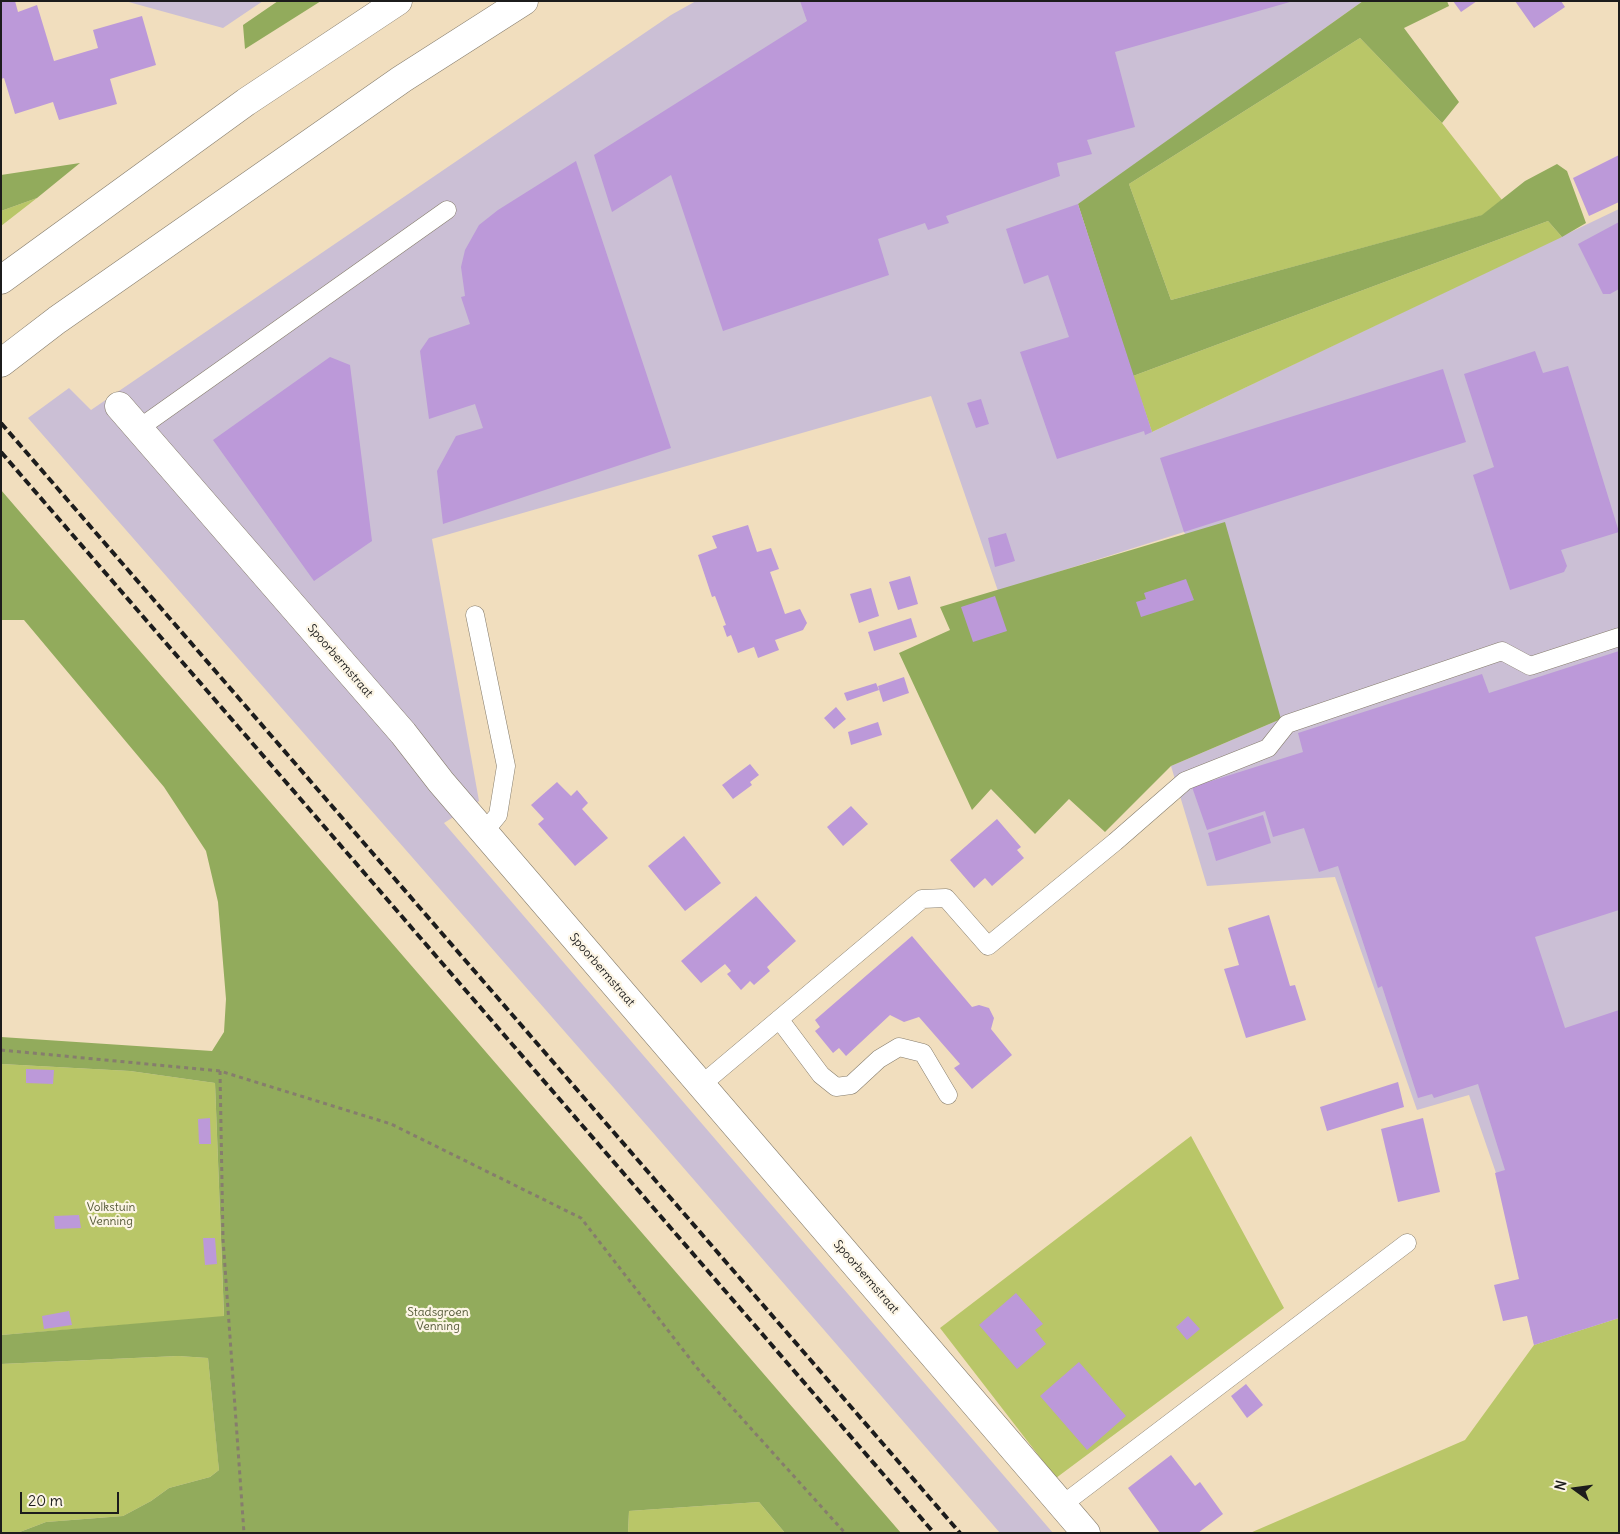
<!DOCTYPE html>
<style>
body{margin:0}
#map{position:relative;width:1620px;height:1534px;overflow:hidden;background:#f1debe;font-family:Delius,sans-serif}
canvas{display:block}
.frame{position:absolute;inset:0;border:2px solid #1c1c1c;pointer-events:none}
.north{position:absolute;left:1550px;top:1464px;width:50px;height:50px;-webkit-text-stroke:4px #fcf5e5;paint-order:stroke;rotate:284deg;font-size:14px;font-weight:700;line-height:20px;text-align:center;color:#1c1c1c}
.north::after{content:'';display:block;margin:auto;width:18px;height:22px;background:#1c1c1c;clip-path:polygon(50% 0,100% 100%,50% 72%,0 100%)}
.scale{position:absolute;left:20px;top:1492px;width:99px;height:22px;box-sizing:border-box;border:2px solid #1c1c1c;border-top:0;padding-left:6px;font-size:15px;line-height:18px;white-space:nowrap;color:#1c1c1c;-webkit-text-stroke:4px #fcf5e5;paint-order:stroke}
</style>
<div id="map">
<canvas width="1620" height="1534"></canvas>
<div class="frame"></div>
<div class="north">N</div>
<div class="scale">20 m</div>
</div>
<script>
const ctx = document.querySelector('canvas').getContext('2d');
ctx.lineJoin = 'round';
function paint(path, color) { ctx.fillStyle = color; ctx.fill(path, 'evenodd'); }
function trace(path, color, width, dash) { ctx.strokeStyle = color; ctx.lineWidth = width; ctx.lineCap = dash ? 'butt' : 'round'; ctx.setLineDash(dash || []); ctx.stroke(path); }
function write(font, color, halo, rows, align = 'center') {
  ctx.font = font + ' Delius,sans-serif'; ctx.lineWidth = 4.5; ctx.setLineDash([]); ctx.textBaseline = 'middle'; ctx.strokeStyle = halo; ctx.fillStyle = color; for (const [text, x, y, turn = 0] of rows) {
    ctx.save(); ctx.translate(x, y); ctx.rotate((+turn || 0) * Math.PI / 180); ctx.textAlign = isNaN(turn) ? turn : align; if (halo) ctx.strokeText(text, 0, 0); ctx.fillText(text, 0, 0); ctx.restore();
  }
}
paint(new Path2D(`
 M125,1H263L223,28Z
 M696,1H1363L1078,205L1152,432L1619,209V1318L1534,1345L1496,1173L1469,1095L1417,1110L1335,877L1207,886L1171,766L1281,719L1184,532L998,591L931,396L432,539L479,801L444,823L1053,1533H1000L649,1128L28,418L69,388L91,410L671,15Z`), '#cbbfd5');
paint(new Path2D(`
 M1360,38L1442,123L1502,200L1483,215L1171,300L1129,184Z
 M37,198L1,226V211Z
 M1548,221L1562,237L1152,432L1133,376Z
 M1,1064L130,1071L215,1083L224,1317L1,1335Z
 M1191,1136L1284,1308L1056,1478L940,1328Z
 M1619,1318V1533H1250L1465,1440L1534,1345Z
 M178,1356L208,1358L219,1470L210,1477L169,1488L151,1501L123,1516L46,1522L17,1533H1V1364Z
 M759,1502L785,1533H628L629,1511Z`), '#b9c668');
paint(new Path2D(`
 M278,1H321L245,49L243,25Z
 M1363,1H1447L1449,6L1404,28L1459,102L1442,123L1360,38L1129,184L1171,300L1482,215L1525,181L1557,164L1567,171L1586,223L1562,237L1548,221L1133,376L1078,204Z
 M80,163L37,198L1,211V175Z
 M1,490L901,1533H785L759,1502L629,1511L628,1533H17L46,1522L123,1516L151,1501L169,1488L210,1477L219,1470L218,1461L208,1358L178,1356L1,1364V1335L224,1316L215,1083L130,1071L1,1064V1037L212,1051L224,1032L226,999L218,902L206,851L164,787L24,620H1Z
 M1225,522L1281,719L1171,766L1105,832L1069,799L1035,834L991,789L972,810L899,653L950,630L940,607Z`), '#92ab5c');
paint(new Path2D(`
 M1,1H15L18,12L37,5L54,61L98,48L93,30L142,16L156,65L110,79L117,104L59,120L53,102L15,114L4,78L1,79Z
 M800,1H1290V2L1115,52L1135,127L1087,140L1092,154L1057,163L1060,176L946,216L949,223L928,230L925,223L878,239L889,275L723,331L671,175L612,212L594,155L807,21Z
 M1453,1H1477L1461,12Z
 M1515,1H1561L1565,7L1534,28Z
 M1619,155V202L1589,216L1573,178Z
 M576,161L671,448L443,524L437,471L456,436L483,428L475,404L429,419L420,351L429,338L470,324L461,297L465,296L461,267L465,250L479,225L498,210Z
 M1078,204L1152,432L1145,435L1144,431L1057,459L1020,352L1069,337L1048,275L1024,284L1006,229Z
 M1619,222V289L1610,294H1603L1578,244Z
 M1535,351L1543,373L1568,366L1619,532L1561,550L1567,566L1564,572L1510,590L1473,475L1494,467L1464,374Z
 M330,357L350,365L372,541L314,581L213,440Z
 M1443,369L1466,442L1184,532L1160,458Z
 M981,399L989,424L976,428L967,403Z
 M748,525L757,552L771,548L779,569L770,572L785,614L800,609L807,623L803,630L775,640L779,650L758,658L754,647L738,653L731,635L727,637L723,626L726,625L715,596L712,597L698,555L717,548L712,536Z
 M1006,533L1015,561L995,567L988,538Z
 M910,576L918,604L898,610L889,582Z
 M1186,579L1194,600L1141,617L1136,602L1146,599L1144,593Z
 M871,588L879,616L859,623L850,594Z
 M995,596L1007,631L973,642L961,607Z
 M911,618L917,637L874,651L868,632Z
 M1619,651V910L1535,937L1565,1028L1619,1010V1318L1534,1345L1527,1316L1503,1321L1494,1285L1519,1279L1495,1173L1505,1170L1478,1084L1434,1098L1432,1094L1418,1098L1382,986L1378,988L1338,866L1319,872L1304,828L1273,837L1265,811L1207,830L1192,787L1303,752L1298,733L1482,674L1489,693Z
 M904,677L909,693L883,702L878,686Z
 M876,683L879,690L847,701L844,693Z
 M836,707L846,719L834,729L824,718Z
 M878,722L882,735L851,745L848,732Z
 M750,764L759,775L750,782L752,785L733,799L722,785Z
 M557,782L571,796L577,790L588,803L582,809L608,838L575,866L538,824L544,819L531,805Z
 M851,806L868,824L843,846L827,827Z
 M1263,815L1271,843L1216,861L1208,833Z
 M997,819L1021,847L1017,850L1024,858L992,886L985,878L974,888L950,860Z
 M684,836L721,883L685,911L648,866Z
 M756,896L796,941L767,967L770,971L754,985L750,981L741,990L727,974L731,971L725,964L701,983L681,961Z
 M1269,915L1290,986L1295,985L1306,1020L1246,1038L1224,969L1239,965L1228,928Z
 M912,936L972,1007L979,1005L989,1008L994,1018L991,1029L1012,1055L972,1089L954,1068L960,1064L919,1017L904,1022L890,1015L846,1056L839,1048L833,1053L815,1031L820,1027L815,1020Z
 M26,1069L54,1070L53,1084L26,1083Z
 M1398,1082L1404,1107L1327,1131L1320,1107Z
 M210,1118L211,1144H199L198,1119Z
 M1423,1118L1440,1192L1398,1202L1381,1129Z
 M79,1215L81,1228L55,1229L54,1216Z
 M203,1238H215L217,1264L205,1265Z
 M1016,1293L1043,1324L1035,1330L1046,1344L1017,1369L979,1325Z
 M69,1311L72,1325L44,1329L42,1316Z
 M1188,1316L1200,1329L1187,1340L1176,1327Z
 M1079,1362L1126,1416L1087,1450L1040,1396Z
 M1246,1384L1263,1405L1247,1418L1231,1396Z
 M1171,1455L1195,1486L1200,1482L1223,1514L1198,1533H1160L1128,1488Z`), '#bc99d9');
const service = new Path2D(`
 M138,429L447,210
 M475,615L506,766L498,815L484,832
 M779,1019L821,1075L836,1087L851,1085L879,1059L899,1047L923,1053L948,1095
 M701,1085L922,899L946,898L988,946L1115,842L1185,781L1268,748L1287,724L1502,651L1530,666L1619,637
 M1062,1505L1407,1243`);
const minor = new Path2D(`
 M119,406L403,733L441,782L1086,1533`);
const motorway = new Path2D(`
 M1,280L246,102L398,1
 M1,363L57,320L402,79L524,1`);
trace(service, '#867d6d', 19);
trace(minor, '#867d6d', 29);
trace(motorway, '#867d6d', 29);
trace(new Path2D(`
 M1,1050L220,1071L391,1124L581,1218L701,1373L845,1533
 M220,1071L223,1239L244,1533`), '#867d6d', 3, [4, 4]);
trace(service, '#fff', 18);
trace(minor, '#fff', 28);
trace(motorway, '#fff', 28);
trace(new Path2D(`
 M1,423L960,1533
 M1,452L934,1533`), '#1c1c1c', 4, [8, 4]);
write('12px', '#1c1c1c', '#fcf5e5', [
 ["Spoorbermstraat",340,661,49],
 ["Spoorbermstraat",602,970,49],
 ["Spoorbermstraat",866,1277,49]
]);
write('12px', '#535837', '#fcf5e5', [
 ["Volkstuin",111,1208],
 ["Venning",111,1222],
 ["Stadsgroen",438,1313],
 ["Venning",438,1327]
]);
</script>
